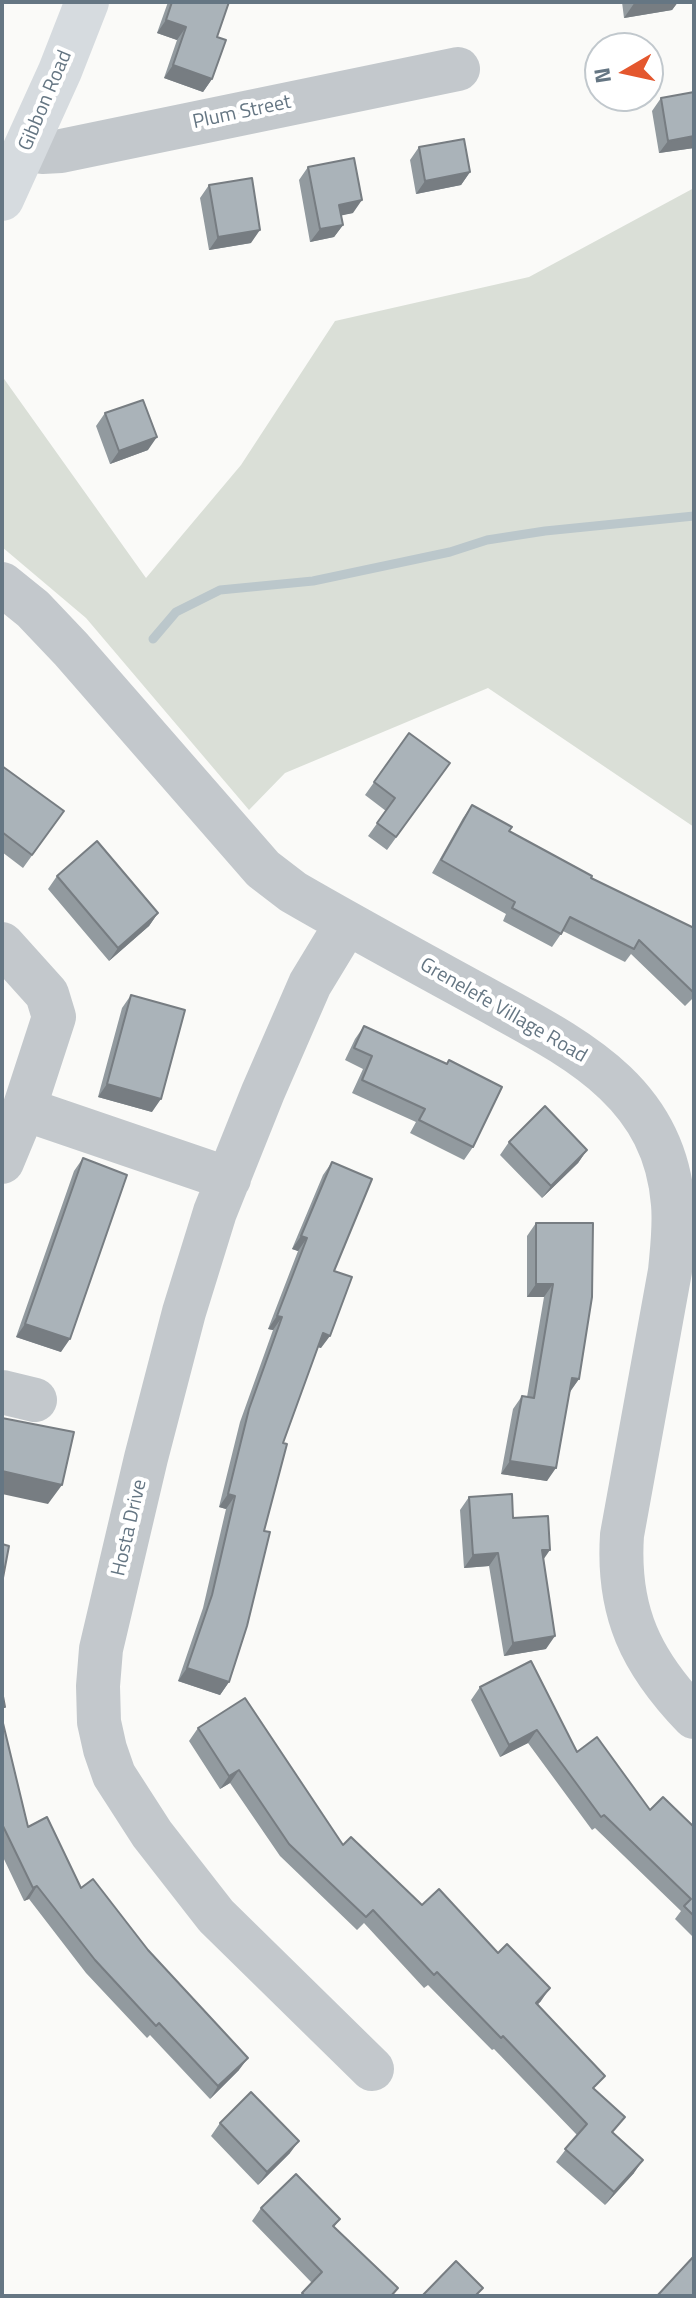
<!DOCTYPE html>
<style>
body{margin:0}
#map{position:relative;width:696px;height:2298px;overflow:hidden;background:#fafaf8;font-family:"Titillium Web",sans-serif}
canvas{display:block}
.frame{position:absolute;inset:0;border:4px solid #657683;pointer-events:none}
.north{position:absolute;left:584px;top:32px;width:80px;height:80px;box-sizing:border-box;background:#fff;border:2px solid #c1c8cd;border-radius:50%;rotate:261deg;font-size:22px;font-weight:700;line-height:32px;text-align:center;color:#657683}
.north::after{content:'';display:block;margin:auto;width:28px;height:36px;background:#e4572e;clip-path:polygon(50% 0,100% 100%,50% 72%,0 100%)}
</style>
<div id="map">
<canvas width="696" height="2298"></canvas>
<div class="frame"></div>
<div class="north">N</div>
</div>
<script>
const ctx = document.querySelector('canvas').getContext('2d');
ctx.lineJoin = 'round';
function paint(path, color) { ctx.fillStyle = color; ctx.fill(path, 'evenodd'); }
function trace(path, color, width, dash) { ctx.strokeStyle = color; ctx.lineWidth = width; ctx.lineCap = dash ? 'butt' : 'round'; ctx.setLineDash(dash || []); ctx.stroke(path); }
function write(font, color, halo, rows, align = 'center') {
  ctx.font = font + ' "Titillium Web",sans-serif'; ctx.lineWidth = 8; ctx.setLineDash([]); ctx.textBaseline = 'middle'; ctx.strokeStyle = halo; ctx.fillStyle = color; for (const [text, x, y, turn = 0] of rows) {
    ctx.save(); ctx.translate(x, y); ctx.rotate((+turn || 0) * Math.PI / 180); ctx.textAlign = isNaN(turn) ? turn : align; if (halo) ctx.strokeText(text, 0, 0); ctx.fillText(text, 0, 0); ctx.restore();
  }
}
paint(new Path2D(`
 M694,188V827L488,688L285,773L249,810L86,618L2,547V376L146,578L241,465L335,321L529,277Z`), '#dadfd7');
trace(new Path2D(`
 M153,639L176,612L220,590L313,581L450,552L487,540L545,531L694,516`), '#bbc7cb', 9);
trace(new Path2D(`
 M27,149L42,152L61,151L458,69
 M2,584L33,609L71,649L263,869L293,892C355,928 418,962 480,996C570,1046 664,1088 673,1204C675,1227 672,1249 670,1271L622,1535C617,1612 641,1662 694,1717
 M347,923L310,984L263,1092L215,1212L184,1312L146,1458L101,1649L98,1686L99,1722L105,1749L114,1775L152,1834L216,1916L372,2069
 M2,944L47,994L54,1017L24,1109L2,1162
 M24,1109L229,1179
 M2,1392L35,1400`), '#c3c8cc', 44);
trace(new Path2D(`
 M2,199L60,71L87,2`), '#d6dbdf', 44);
paint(new Path2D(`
 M168,2H229L217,37L212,79L203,92L164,78L177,40L157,33Z
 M622,2H678L672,10L624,18Z
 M694,92V148L659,153L652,111L661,98Z
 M419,147L470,172L461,185L416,194L410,160Z
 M308,167L353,213L341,215L343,225L334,237L310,242L299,180Z
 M209,185L251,243L209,250L200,198Z
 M105,413L148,450L110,464L96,426Z
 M409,733L450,763L387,850L368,836L386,811L365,795Z
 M2,766L64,811L23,868L2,852Z
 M472,805L509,831L591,878L694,928V997L685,1006L631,954L625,962L563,931L552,947L503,921L506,914L432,873L463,818Z
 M57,876L158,913L149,926L109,961L48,889Z
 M131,995L152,1112L98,1097L122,1008Z
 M364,1026L473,1147L464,1160L410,1133L416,1122L352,1093L363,1069L345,1060L355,1039Z
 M509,1142L587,1150L578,1163L542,1198L500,1155Z
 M83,1158L61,1352L16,1337L74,1171Z
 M332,1162L334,1271L321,1348L318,1347L283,1443L264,1531L229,1682L220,1695L178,1681L203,1608L226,1509L219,1507L240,1422L273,1330L268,1329L298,1251L292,1249L323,1175Z
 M536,1223L579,1379L569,1392L547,1481L501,1474L513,1409L522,1396L527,1397L544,1297H527V1236Z
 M469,1497L513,1518L543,1559L546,1649L504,1656L489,1566L464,1568L460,1510Z
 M480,1687L577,1752L650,1810L694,1827V1938L675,1919L681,1911L595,1828L592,1830L528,1743L500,1757L471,1700Z
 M2,1719L28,1827L239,2070L210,2099L150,2035L147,2038L86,1973L29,1899L24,1901L2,1855Z
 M198,1728L343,1845L422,1905L541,2001L537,2005L595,2090L613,2133L634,2173L605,2205L556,2162L577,2135L494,2049L492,2050L428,1985L424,1988L364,1923L357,1930L280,1856L230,1783L220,1789L189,1741Z
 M220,2123L290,2153L258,2185L211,2136Z
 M261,2208L340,2219L334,2227L392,2296H300L312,2283L252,2221Z`), '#929a9f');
paint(new Path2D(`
 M635,2H678L672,10L624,18Z
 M166,20L186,27L177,40L157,33Z
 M173,65L212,79L203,92L164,78Z
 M694,136V148L659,153L668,141Z
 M470,172L461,185L416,194L425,181Z
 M362,200L353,213L330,218L339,205Z
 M343,225L334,237L310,242L320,229Z
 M260,230L251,243L209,250L218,237Z
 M157,437L148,450L110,464L119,451Z
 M158,913L149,926L109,961L118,948Z
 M107,1084L161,1099L152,1112L98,1097Z
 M587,1150L578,1163L542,1198L551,1186Z
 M301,1236L307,1238L298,1251L292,1249Z
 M536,1284H553L544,1297H527Z
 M277,1316L282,1317L273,1330L268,1329Z
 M25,1324L70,1339L61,1352L16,1337Z
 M323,1333L330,1336L321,1348L314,1346Z
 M572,1378L579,1379L570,1392L562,1391Z
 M510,1461L556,1468L547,1481L501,1474Z
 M2,1471L62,1485L48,1504L2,1494Z
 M228,1494L235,1496L226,1509L219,1507Z
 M542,1550H550L541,1563Z
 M498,1553L489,1566L464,1568L473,1555Z
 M555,1636L546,1649L504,1656L513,1643Z
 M187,1668L229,1682L220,1695L178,1681Z
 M537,1730L528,1743L500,1757L509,1745Z
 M239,1770L230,1783L220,1789L229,1776Z
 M37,1886L29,1899L24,1901L33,1888Z
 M550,1988L541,2001L526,2016L536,2003Z
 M248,2058L239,2070L210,2099L218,2086Z
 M299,2141L290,2153L258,2185L267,2172Z
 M643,2160L634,2173L605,2205L614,2192Z`), '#777d82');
const building = new Path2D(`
 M172,2H229L217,37L226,40L212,79L173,65L186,27L166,20Z
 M694,92V136L668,141L661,98Z
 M464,139L470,172L425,181L419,147Z
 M354,158L362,200L339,205L343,225L320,229L308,167Z
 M252,178L260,230L218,237L209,185Z
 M143,400L157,437L119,451L105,413Z
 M409,733L450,763L396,837L377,823L395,798L374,782Z
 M2,766L64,811L32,855L2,832Z
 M472,805L512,827L509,831L592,876L591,878L694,928V993L639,940L634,949L570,917L561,934L512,908L515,902L441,860Z
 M97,841L158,913L118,948L57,876Z
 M131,995L185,1010L161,1099L107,1084Z
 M364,1026L447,1064L449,1060L502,1087L473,1147L419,1120L425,1109L362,1080L372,1056L354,1048Z
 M545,1106L587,1150L551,1186L509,1142Z
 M83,1158L127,1175L70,1339L25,1324Z
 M332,1162L372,1179L334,1271L352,1277L330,1336L323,1333L283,1443L287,1444L264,1531L270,1532L247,1626L229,1682L187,1668L212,1595L235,1496L228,1494L249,1409L282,1317L277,1316L307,1238L301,1236Z
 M536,1223H593L592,1297L579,1379L572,1378L556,1468L510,1461L522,1396L534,1398L553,1284H536Z
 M2,1418L74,1432L62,1485L2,1471Z
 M512,1494L513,1518L548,1516L550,1550H542L555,1636L513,1643L498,1553L473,1555L469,1497Z
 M2,1544L9,1546L2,1583Z
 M531,1661L577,1752L597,1737L650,1810L663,1797L694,1827V1916L684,1906L691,1899L604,1815L601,1817L537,1730L509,1745L480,1687Z
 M2,1691L5,1707H2Z
 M245,1698L343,1845L351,1837L422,1905L439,1889L498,1953L507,1944L550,1988L536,2003L605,2076L593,2088L625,2117L612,2132L643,2160L614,2192L565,2149L587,2124L503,2036L501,2038L437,1972L434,1975L373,1910L366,1917L289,1844L239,1770L229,1776L198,1728Z
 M2,1719L28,1827L47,1817L81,1888L93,1879L148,1950L248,2058L218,2086L159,2023L156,2026L95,1960L37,1886L33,1888L2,1824Z
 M251,2092L299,2141L267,2172L220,2123Z
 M296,2174L340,2219L333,2226L398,2288L391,2296H305L302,2293L322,2272L261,2208Z
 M694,2256V2296H657Z
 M456,2261L483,2288L475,2296H422Z`);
paint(building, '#aab3b9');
trace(building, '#777d82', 2);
write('20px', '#657683', '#fff', [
 ["Gibbon Road",46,101,-67],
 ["Plum Street",242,113,-12],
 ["Grenelefe Village Road",503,1011,30],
 ["Hosta Drive",130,1528,-77]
]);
</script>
